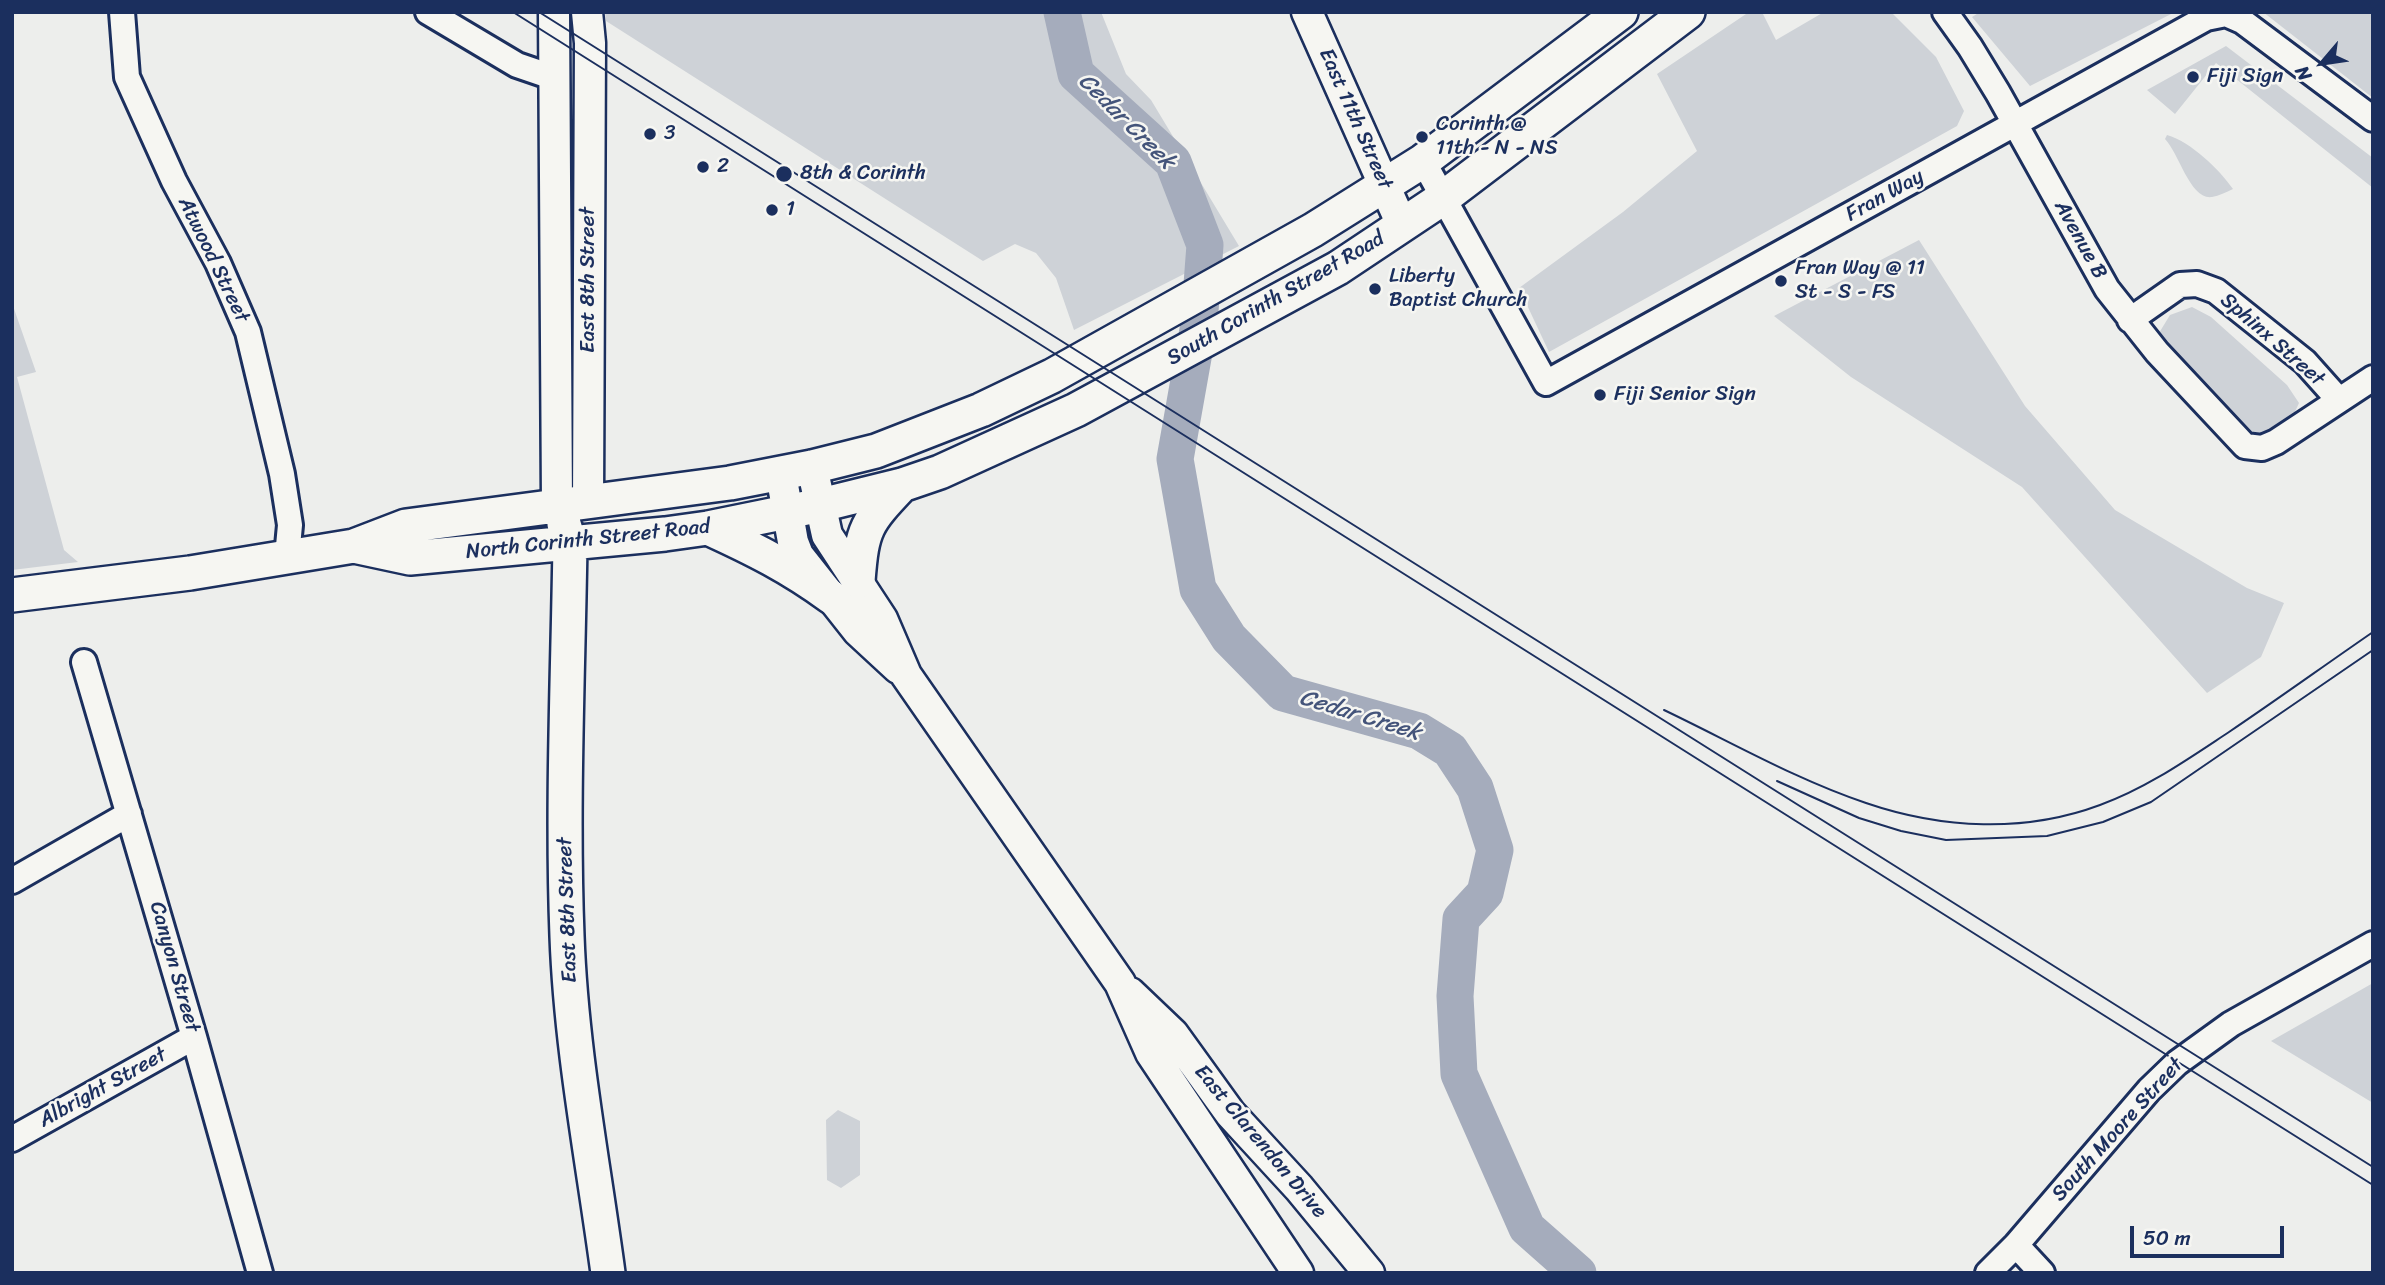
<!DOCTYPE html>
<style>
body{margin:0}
#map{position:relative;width:2385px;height:1285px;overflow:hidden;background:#edeeec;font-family:Sriracha,sans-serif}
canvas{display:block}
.frame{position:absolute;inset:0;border:14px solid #1b2f5e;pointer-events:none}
.north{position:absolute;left:2287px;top:28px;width:70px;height:70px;-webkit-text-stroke:5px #f6f6f2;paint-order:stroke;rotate:241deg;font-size:19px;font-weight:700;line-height:28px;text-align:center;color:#1b2f5e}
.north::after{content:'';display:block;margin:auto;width:24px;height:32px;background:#1b2f5e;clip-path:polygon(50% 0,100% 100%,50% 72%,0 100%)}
.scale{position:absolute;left:2130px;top:1226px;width:154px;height:32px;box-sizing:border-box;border:4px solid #1b2f5e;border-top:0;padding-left:9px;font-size:21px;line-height:24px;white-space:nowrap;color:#1b2f5e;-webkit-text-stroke:5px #f6f6f2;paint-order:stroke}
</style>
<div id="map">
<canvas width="2385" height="1285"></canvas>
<div class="frame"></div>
<div class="north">N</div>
<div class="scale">50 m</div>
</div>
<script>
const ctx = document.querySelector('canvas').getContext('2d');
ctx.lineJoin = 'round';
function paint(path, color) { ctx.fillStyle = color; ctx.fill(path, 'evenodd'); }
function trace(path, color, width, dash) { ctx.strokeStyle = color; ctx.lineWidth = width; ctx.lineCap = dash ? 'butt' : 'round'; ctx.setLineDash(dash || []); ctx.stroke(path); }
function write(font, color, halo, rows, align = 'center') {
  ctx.font = font + ' Sriracha,sans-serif'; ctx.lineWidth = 5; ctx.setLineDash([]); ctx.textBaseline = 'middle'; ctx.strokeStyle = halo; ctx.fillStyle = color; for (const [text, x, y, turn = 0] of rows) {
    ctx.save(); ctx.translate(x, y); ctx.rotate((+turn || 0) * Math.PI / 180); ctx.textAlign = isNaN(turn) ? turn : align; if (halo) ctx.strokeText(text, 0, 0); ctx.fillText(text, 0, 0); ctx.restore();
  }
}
paint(new Path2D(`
 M605,12H1101L1126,74L1151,100L1239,246L1074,330L1056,278L1036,253L1015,244L983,261L606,21Z
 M1749,12H1762L1776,40L1824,12H1891L1936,57L1964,111L1957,126L1549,352L1519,288L1623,212L1697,151L1657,74Z
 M1980,12H2175L2030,86L1972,17Z
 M2263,12H2373V98Z
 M2226,46L2373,158V188L2216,63L2175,114L2147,90Z
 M2167,135C2191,142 2219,169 2233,189C2226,192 2219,196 2212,197C2190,200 2179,153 2165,139Z
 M1919,240L2025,406L2115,510L2247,588L2284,603L2261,657L2207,693L2022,487L1851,377L1774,316Z
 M12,303L36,372L17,377L64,550L78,562L12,570Z
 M2192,307L2211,317L2287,385L2299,403C2296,409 2293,418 2288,422C2280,430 2263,437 2253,433C2236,426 2170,351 2159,333L2170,315Z
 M2373,983V1103L2271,1041Z
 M838,1110L860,1121V1175L841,1188L827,1180L826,1120Z`), '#ced2d7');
trace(new Path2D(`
 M1062,12L1076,74L1173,162L1205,245L1199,324L1175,459L1198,589L1229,638L1283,693L1419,731L1450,750L1475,788L1495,850L1485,893L1461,919L1455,996L1459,1074L1527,1228L1578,1273`), '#a5acbc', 37);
const minor = new Path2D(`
 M122,12L127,77L174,181L218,263L248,332L282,474L290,525L287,557
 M428,12L517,65L555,78
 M1945,12L1970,47L1998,93L2107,289L2157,352L2245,446L2262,448L2276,442L2373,378
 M1423,161L1546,383L2206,18L2226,14L2242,21L2373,119
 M2130,320L2180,285L2197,284L2216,291L2305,362L2338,399
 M84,662L194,1037L260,1273
 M12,881L129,814
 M12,1139L194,1037
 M2016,1245L2042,1273
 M1988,1273L2016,1245L2149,1090L2177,1063L2231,1024L2373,944`);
const tertiary = new Path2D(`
 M554,12L557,505
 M587,12L590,43L588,500
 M1307,12L1402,225
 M812,467L827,535L882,619L906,675L1120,983L1151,1053L1298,1273
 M781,474L793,542L798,555L858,631L898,668
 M1130,993L1173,1034L1230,1113L1299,1188L1369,1273`);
const secondary = new Path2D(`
 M564,524L570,544C568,675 562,805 567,936C571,1049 593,1161 608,1273
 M708,528C754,549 790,567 831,597
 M354,546L410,558L665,534L708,528L821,505L902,485L940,472L1076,410L1338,268L1443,198L1688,12
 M858,581C862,528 866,523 902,485
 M12,595L190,573L354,546L406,526L730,483L812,467L876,451L981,410L1052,376L1313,230L1423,161L1621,12`);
trace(minor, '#1b2f5e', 30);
trace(tertiary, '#1b2f5e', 35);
trace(secondary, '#1b2f5e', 38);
trace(minor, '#f6f6f2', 24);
trace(tertiary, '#f6f6f2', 30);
trace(secondary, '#f6f6f2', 33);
trace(new Path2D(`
 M513,12L2373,1185
 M539,12L2373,1167
 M1664,710C1731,742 1797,780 1866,803C1942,829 2025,833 2100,805C2147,788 2188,759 2229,732C2278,699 2325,665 2373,632
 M1777,781L1859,818L1901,831L1946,840L2047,836L2103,822L2151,802L2373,650`), '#1b2f5e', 2);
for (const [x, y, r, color] of [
 [2193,77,7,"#1b2f5e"],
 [650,134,7,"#1b2f5e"],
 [1422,137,7,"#1b2f5e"],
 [703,167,7,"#1b2f5e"],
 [784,174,9,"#1b2f5e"],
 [772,210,7,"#1b2f5e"],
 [1781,281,7,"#1b2f5e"],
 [1375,289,7,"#1b2f5e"],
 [1600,395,7,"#1b2f5e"]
]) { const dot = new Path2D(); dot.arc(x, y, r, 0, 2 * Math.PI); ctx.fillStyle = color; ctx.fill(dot); trace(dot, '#f6f6f2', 2.5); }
write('21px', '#1b2f5e', '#f6f6f2', [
 ["Fiji Sign",2207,77],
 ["Corinth @",1436,125],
 ["11th - N - NS",1436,149],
 ["3",664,134],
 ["2",717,167],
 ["8th & Corinth",800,174],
 ["1",786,210],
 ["Fran Way @ 11",1795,269],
 ["St - S - FS",1795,293],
 ["Liberty",1389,277],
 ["Baptist Church",1389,301],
 ["Fiji Senior Sign",1614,395]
], 'left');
write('21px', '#1b2f5e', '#f6f6f2', [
 ["East 11th Street",1355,119,66],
 ["Fran Way",1885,196,-29],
 ["Avenue B",2080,240,61],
 ["Atwood Street",213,260,64],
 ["East 8th Street",589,280,-90],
 ["South Corinth Street Road",1276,299,-30],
 ["Sphinx Street",2272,340,41],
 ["North Corinth Street Road",588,540,-6],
 ["East 8th Street",568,910,-92],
 ["Canyon Street",174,967,74],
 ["Albright Street",103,1088,-29],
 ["South Moore Street",2118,1130,-48],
 ["East Clarendon Drive",1260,1142,50]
]);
write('italic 23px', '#44547a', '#f6f6f2', [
 ["Cedar Creek",1126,122,45],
 ["Cedar Creek",1360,716,17]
]);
</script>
